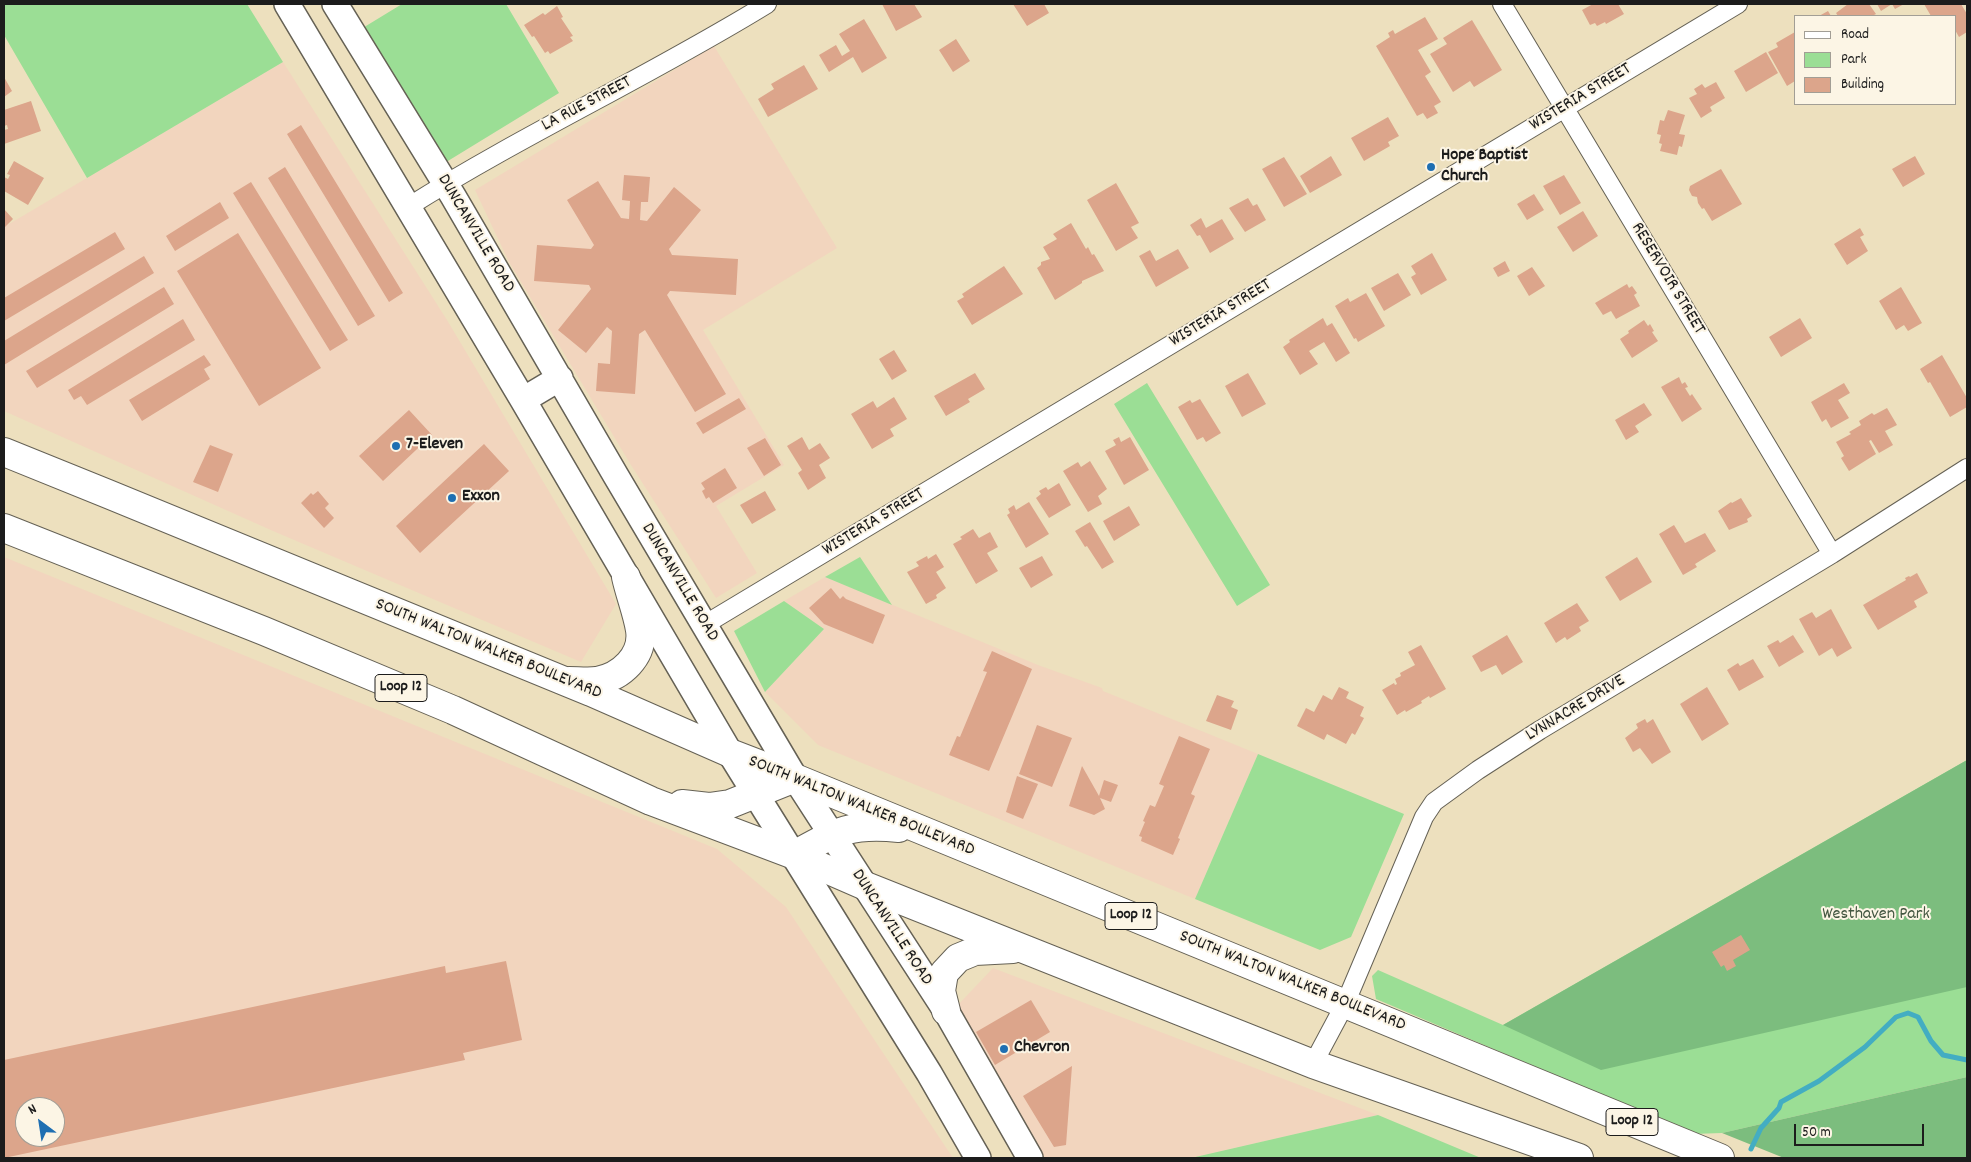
<!DOCTYPE html>
<style>
body{margin:0}
#map{position:relative;width:1971px;height:1162px;overflow:hidden;background:#ede0be;font-family:Dekko,sans-serif}
canvas{display:block}
.frame{position:absolute;inset:0;border:5px solid #1c1c1c;pointer-events:none}
.legend{position:absolute;left:1794px;top:15px;width:162px;height:90px;box-sizing:border-box;background:#fcf5e5;border:1px solid #a29e95;margin:0;padding:6px 9px;list-style:none;font-size:15px;color:#1c1c1c}
.legend li{display:flex;align-items:center;gap:10px;height:25px}
.legend b{width:25px;border:1px solid #a29e95}
.north{position:absolute;left:15px;top:1097px;width:50px;height:50px;box-sizing:border-box;background:#fcf5e5;border:1px solid #a29e95;border-radius:50%;rotate:329deg;font-size:14px;font-weight:700;line-height:20px;text-align:center;color:#1c1c1c}
.north::after{content:'';display:block;margin:auto;width:18px;height:22px;background:#1f6fb2;clip-path:polygon(50% 0,100% 100%,50% 72%,0 100%)}
.scale{position:absolute;left:1794px;top:1124px;width:130px;height:22px;box-sizing:border-box;border:2px solid #1c1c1c;border-top:0;padding-left:6px;font-size:15px;line-height:18px;white-space:nowrap;color:#1c1c1c;-webkit-text-stroke:4px #fcf5e5;paint-order:stroke}
</style>
<div id="map">
<canvas width="1971" height="1162"></canvas>
<div class="frame"></div>
<ul class="legend">
<li><b style="height:6px;background:#fff"></b>Road</li>
<li><b style="height:14px;background:#9bde95"></b>Park</li>
<li><b style="height:14px;background:#dca58b"></b>Building</li>
</ul>
<div class="north">N</div>
<div class="scale">50 m</div>
</div>
<script>
const ctx = document.querySelector('canvas').getContext('2d');
ctx.lineJoin = 'round';
function paint(path, color) { ctx.fillStyle = color; ctx.fill(path, 'evenodd'); }
function trace(path, color, width, dash) { ctx.strokeStyle = color; ctx.lineWidth = width; ctx.lineCap = dash ? 'butt' : 'round'; ctx.setLineDash(dash || []); ctx.stroke(path); }
function write(font, color, halo, rows, align = 'center') {
  ctx.font = font + ' Dekko,sans-serif'; ctx.lineWidth = 4; ctx.setLineDash([]); ctx.textBaseline = 'middle'; ctx.strokeStyle = halo; ctx.fillStyle = color; for (const [text, x, y, turn = 0] of rows) {
    ctx.save(); ctx.translate(x, y); ctx.rotate((+turn || 0) * Math.PI / 180); ctx.textAlign = isNaN(turn) ? turn : align; if (halo) ctx.strokeText(text, 0, 0); ctx.fillText(text, 0, 0); ctx.restore();
  }
}
paint(new Path2D(`
 M714,46L837,248L703,330L784,465L716,506L757,573L716,598L631,465L509,262L475,190Z
 M283,62L447,320L616,604L581,662L273,531L4,411V227Z
 M4,557L717,849L786,907L953,1158H4ZM25,1107H55V1137H25Z
 M825,577L1038,665L1102,688L1103,691L1258,754L1195,899L818,745L765,692L824,629L784,601Z
 M993,968L1378,1115L1191,1158H1044L955,1008Z`), '#f2d5be');
paint(new Path2D(`
 M4,4H247L283,62L87,178L4,35Z
 M402,4H506L559,93L425,175L343,40Z
 M1147,383L1270,585L1237,606L1114,404Z
 M860,557L892,605L825,577Z
 M784,601L824,629L765,692L734,631Z
 M1258,754L1404,814L1351,937L1320,950L1195,899Z
 M1967,760V1077L1722,1133L1693,1134L1376,999L1372,976L1378,970L1503,1025Z
 M1378,1115L1481,1158H1191Z`), '#9bde95');
paint(new Path2D(`
 M1967,760V987L1601,1070L1503,1025Z
 M1967,1077V1158H1784L1722,1133Z`), '#7cbd7e');
trace(new Path2D(`
 M1751,1149L1761,1128L1779,1108L1781,1102L1819,1081L1865,1047L1896,1017L1908,1013L1918,1017L1931,1041L1943,1055L1967,1060`), '#43adc2', 5);
paint(new Path2D(`
 M882,4H914L922,17L896,31Z
 M1013,4H1044L1049,13L1027,26Z
 M1593,4H1618L1624,14L1606,24L1605,22L1597,26L1595,23L1590,25L1582,10Z
 M1848,4H1869L1876,14L1872,16H1838L1836,13Z
 M1877,4H1904L1895,9L1892,4L1881,11Z
 M1924,4H1961L1967,14V32L1959,37L1955,30V16H1931Z
 M557,6L563,17L561,18L573,36L570,37L573,41L550,54L548,51L545,53L534,36L532,37L524,25L543,13L545,15Z
 M1828,11L1831,16H1819Z
 M1425,17L1438,39L1418,50L1431,72L1425,76L1441,102L1434,106L1438,113L1427,119L1423,113L1417,116L1376,46L1390,37L1388,33L1393,30L1395,34Z
 M864,19L887,58L862,73L853,57L829,72L819,55L836,45L842,56L850,51L839,34Z
 M1472,20L1502,70L1474,87L1470,81L1453,92L1430,54L1447,44L1443,38Z
 M1795,32V81L1787,86L1768,52L1778,47L1776,43Z
 M956,39L970,61L953,72L939,50Z
 M1766,52L1778,73L1746,92L1734,71Z
 M804,65L818,89L768,117L758,99L774,89L771,84Z
 M4,77L12,91L4,97Z
 M1716,82L1725,98L1710,107L1712,111L1701,118L1689,98L1697,94L1694,89L1702,84L1705,88Z
 M31,101L41,131L4,144V130L8,129L7,125L4,126V110Z
 M1668,110L1685,115L1679,134L1685,135L1682,147L1679,146L1677,155L1660,151L1662,144L1659,143L1661,135L1657,134L1660,120L1664,121Z
 M1388,117L1399,136L1388,142L1390,146L1364,161L1351,138Z
 M301,125L403,293L389,302L287,134Z
 M1331,156L1342,175L1310,193L1300,176Z
 M1915,156L1925,174L1903,187L1892,169Z
 M1284,157L1307,194L1284,207L1262,169Z
 M14,161L44,178L28,205L4,191V177L8,179L10,175L7,174Z
 M285,167L375,316L358,326L268,178Z
 M1721,169L1742,204L1712,221L1704,208L1702,209L1698,203L1697,197L1692,196L1689,190L1690,186Z
 M624,175L650,177L648,202H641L640,220L647,221L674,187L701,210L669,249L672,255L738,259L736,295L670,291L667,295L726,394L695,412L645,330L639,334L635,394L596,391L598,363L610,364L612,331L607,327L586,353L558,330L591,289L589,285L534,281L537,245L591,249L594,245L567,200L598,181L621,218L629,219L630,201L622,200Z
 M1564,175L1581,203L1560,215L1543,186Z
 M251,182L348,340L330,351L233,193Z
 M1116,183L1139,223L1131,227L1138,238L1116,251L1087,200Z
 M1534,194L1544,210L1527,220L1517,204Z
 M1248,198L1253,206L1257,204L1266,220L1245,232L1229,208Z
 M220,202L229,218L175,251L166,236Z
 M4,209L13,219L4,228Z
 M1583,211L1598,236L1573,252L1557,227Z
 M1201,218L1206,228L1222,219L1234,239L1210,253L1200,235L1197,236L1190,225Z
 M1071,223L1086,249L1088,247L1092,255L1094,254L1104,271L1082,281V283L1055,300L1037,268L1041,265V262L1050,259L1043,247L1057,239L1053,234Z
 M1860,228L1864,235L1860,237L1868,251L1847,265L1834,244Z
 M115,232L125,249L4,321V298Z
 M238,233L321,368L259,406L177,271Z
 M1178,249L1189,268L1156,287L1139,256L1150,250L1156,261Z
 M1432,253L1447,280L1421,295L1411,277L1416,274L1411,266Z
 M144,256L154,273L4,365V341Z
 M1505,261L1510,271L1498,277L1493,268Z
 M1004,266L1023,294L972,325L957,301L964,297L962,294Z
 M1532,267L1545,286L1529,296L1517,276Z
 M1398,273L1411,295L1384,311L1371,288Z
 M1627,284L1629,288L1632,286L1637,293L1634,295L1640,306L1616,319L1611,311L1603,315L1595,303Z
 M164,287L174,304L37,388L26,371Z
 M1901,287L1922,323L1908,331L1904,325L1896,330L1879,301Z
 M1366,293L1385,326L1358,342L1356,338L1354,339L1335,306L1348,298L1350,302Z
 M1323,318L1327,326L1332,323L1350,353L1336,362L1324,342L1309,351L1318,364L1300,375L1283,347L1290,342L1289,340Z
 M1800,318L1812,338L1781,357L1769,337Z
 M183,319L195,340L87,405L81,396L74,400L68,390Z
 M1644,320L1648,326L1650,324L1654,331L1652,332L1658,341L1632,358L1620,339L1629,333L1628,331Z
 M894,350L907,371L892,380L879,359Z
 M204,355L211,365L204,369L210,379L142,421L129,400Z
 M1942,355L1967,398V407L1950,417L1930,382L1928,383L1920,369Z
 M975,373L985,389L968,399L970,402L946,416L934,396Z
 M1248,373L1266,404L1242,417L1225,386Z
 M1679,377L1682,384L1685,382L1688,387L1685,388L1690,396L1692,394L1702,409L1682,422L1661,387Z
 M1844,383L1850,393L1838,400L1849,418L1831,428L1826,419L1822,422L1811,402Z
 M894,397L907,419L890,429L894,436L872,449L851,414L873,401L877,408Z
 M739,398L746,409L703,434L696,423Z
 M1200,399L1221,433L1206,442L1203,437L1197,440L1178,407L1190,400L1192,403Z
 M1644,403L1652,415L1635,426L1639,432L1626,440L1615,420Z
 M1887,408L1897,425L1885,431L1893,445L1879,453L1871,440L1869,441L1876,454L1849,471L1841,458L1844,456L1836,442L1851,434L1849,432L1861,425L1859,421L1872,413L1874,415Z
 M409,410L432,435L383,481L359,456Z
 M802,437L809,450L820,443L830,458L819,465L826,478L808,490L798,473L802,470L787,446Z
 M1119,437L1121,442L1130,437L1149,470L1124,485L1105,451L1116,445L1113,440Z
 M765,438L781,465L764,476L747,448Z
 M484,444L509,471L420,553L396,526Z
 M210,445L233,454L218,492L193,482Z
 M1090,461L1107,489L1098,496L1102,504L1088,512L1063,471L1078,462L1081,467Z
 M725,468L737,488L713,503L709,497L706,499L702,491L705,489L701,483Z
 M1059,483L1071,505L1049,518L1036,498L1041,494L1039,491L1046,487L1048,490Z
 M318,491L329,504L325,508L334,518L324,528L301,503L311,493L313,495Z
 M765,491L776,510L752,524L740,505Z
 M1741,498L1752,516L1747,519L1748,522L1729,530L1718,511L1731,502L1732,503Z
 M1029,502L1049,534L1026,548L1007,515L1010,513L1008,509L1014,505L1016,510Z
 M1129,506L1140,525L1114,541L1103,521Z
 M1090,522L1114,562L1102,569L1087,546L1085,547L1075,531Z
 M1674,525L1685,543L1705,533L1716,551L1695,564L1697,567L1683,575L1659,534Z
 M973,529L979,538L990,532L998,547L987,553L998,571L976,584L953,544L962,539L960,537Z
 M936,554L944,567L936,572L946,588L936,595L937,598L926,604L907,572L919,566L916,562L927,556L928,559Z
 M1042,556L1053,575L1031,588L1019,568Z
 M1637,557L1652,582L1620,601L1605,577Z
 M1917,573L1928,593L1914,601L1917,607L1878,630L1863,605L1906,580L1905,578L1909,576L1910,577Z
 M831,588L840,599L843,596L846,599L885,615L873,644L824,624L809,608Z
 M1577,603L1589,621L1579,627L1581,631L1567,640L1565,637L1556,643L1544,623Z
 M1831,609L1852,648L1837,657L1832,648L1819,656L1799,619L1812,612L1816,618Z
 M1507,635L1523,662L1502,675L1496,665L1481,672L1472,656Z
 M1793,635L1804,652L1779,667L1767,646L1778,640L1780,643Z
 M1421,645L1446,689L1430,698L1429,696L1421,701L1422,703L1406,712L1405,710L1397,715L1382,690L1394,683L1395,685L1397,684L1395,679L1401,676L1400,673L1415,665L1408,652Z
 M992,651L1032,669L989,771L949,755L957,736L960,737L987,672L983,671Z
 M1753,659L1764,677L1739,691L1727,670L1738,663L1740,666Z
 M1339,687L1349,692L1346,698L1364,707L1360,716L1364,718L1355,735L1352,733L1346,744L1327,734L1324,740L1297,726L1306,708L1314,712L1323,695L1332,700Z
 M1707,687L1729,724L1702,741L1680,704Z
 M1217,695L1234,701L1231,707L1238,710L1231,730L1206,721Z
 M1645,719L1647,723L1653,719L1671,752L1652,764L1640,748L1633,752L1625,738L1638,728L1636,724Z
 M1037,725L1072,738L1052,787L1019,774Z
 M1179,736L1210,749L1191,794L1195,796L1178,838L1180,839L1173,855L1141,841L1142,837L1139,836L1145,822L1143,821L1150,805L1155,807L1164,786L1159,784Z
 M1082,766L1099,796L1104,780L1118,785L1111,802L1100,798L1105,809L1094,815L1069,806Z
 M1017,776L1038,784L1023,819L1006,812Z
 M1741,935L1750,950L1733,960L1736,966L1727,971L1724,965L1721,967L1712,952Z
 M506,961L522,1040L463,1053L465,1060L4,1158V1060L445,966L446,973ZM25,1107H55V1137H25Z
 M1031,1000L1050,1032L995,1065L976,1032Z
 M1072,1066L1066,1145L1054,1147L1023,1096Z`), '#dca58b');
const minor = new Path2D(`
 M1502,4L1832,554
 M408,207C524,134 650,76 767,4
 M704,625L1738,4
 M1313,1064L1345,1004L1424,817L1434,802L1478,770L1540,730L1832,554L1967,468`);
const secondary = new Path2D(`
 M287,4L523,400L730,753L929,1073L978,1158
 M335,4L453,196L616,476L795,778L946,1011L1030,1158
 M523,400L560,378`);
const primary = new Path2D(`
 M4,452L108,494L591,692L730,753L795,778L1720,1158
 M4,528L264,631L453,710L651,801L794,855L863,885L1313,1064L1579,1158
 M569,681C578,681 588,682 597,681C621,677 644,656 640,630C637,612 630,595 626,577
 M682,804L709,807L730,804L795,778
 M794,855C836,832 849,823 899,828
 M946,1011L941,991L944,973L958,958L975,951L1013,949`);
trace(minor, '#656155', 20);
trace(secondary, '#656155', 28);
trace(primary, '#656155', 30);
trace(minor, '#fff', 18);
trace(secondary, '#fff', 25);
trace(primary, '#fff', 28);
for (const [x, y, r, color] of [
 [1431,167,5,"#1f6fb2"],
 [396,446,5,"#1f6fb2"],
 [452,498,5,"#1f6fb2"],
 [1004,1049,5,"#1f6fb2"]
]) { const dot = new Path2D(); dot.arc(x, y, r, 0, 2 * Math.PI); ctx.fillStyle = color; ctx.fill(dot); trace(dot, '#fcf5e5', 2); }
for (const [x, y, w] of [
 [401,688,52],
 [1131,916,52],
 [1632,1122,52]
]) { const box = new Path2D(); box.roundRect(x - w / 2, y - 13.5, w, 27, 4); ctx.fillStyle = '#fcf5e5'; ctx.fill(box); trace(box, '#1c1c1c', 1); }
write('bold 16px', '#1c1c1c', null, [
 ["Loop 12",401,688],
 ["Loop 12",1131,916],
 ["Loop 12",1632,1122]
]);
write('18px', '#1c1c1c', '#fcf5e5', [
 ["WISTERIA STREET",1581,98,-31],
 ["LA RUE STREET",587,105,-28],
 ["DUNCANVILLE ROAD",475,234,59],
 ["RESERVOIR STREET",1667,279,59],
 ["WISTERIA STREET",1221,314,-31],
 ["WISTERIA STREET",874,523,-31],
 ["DUNCANVILLE ROAD",679,583,59],
 ["SOUTH WALTON WALKER BOULEVARD",488,650,22],
 ["LYNNACRE DRIVE",1576,709,-31],
 ["SOUTH WALTON WALKER BOULEVARD",861,807,22],
 ["DUNCANVILLE ROAD",891,928,57],
 ["SOUTH WALTON WALKER BOULEVARD",1292,982,22]
]);
write('bold 18px', '#1c1c1c', '#fcf5e5', [
 ["Hope Baptist",1441,157],
 ["Church",1441,178],
 ["7-Eleven",406,446],
 ["Exxon",462,498],
 ["Chevron",1014,1049]
], 'left');
write('18px', '#425640', '#fcf5e5', [
 ["Westhaven Park",1876,916]
]);
</script>
